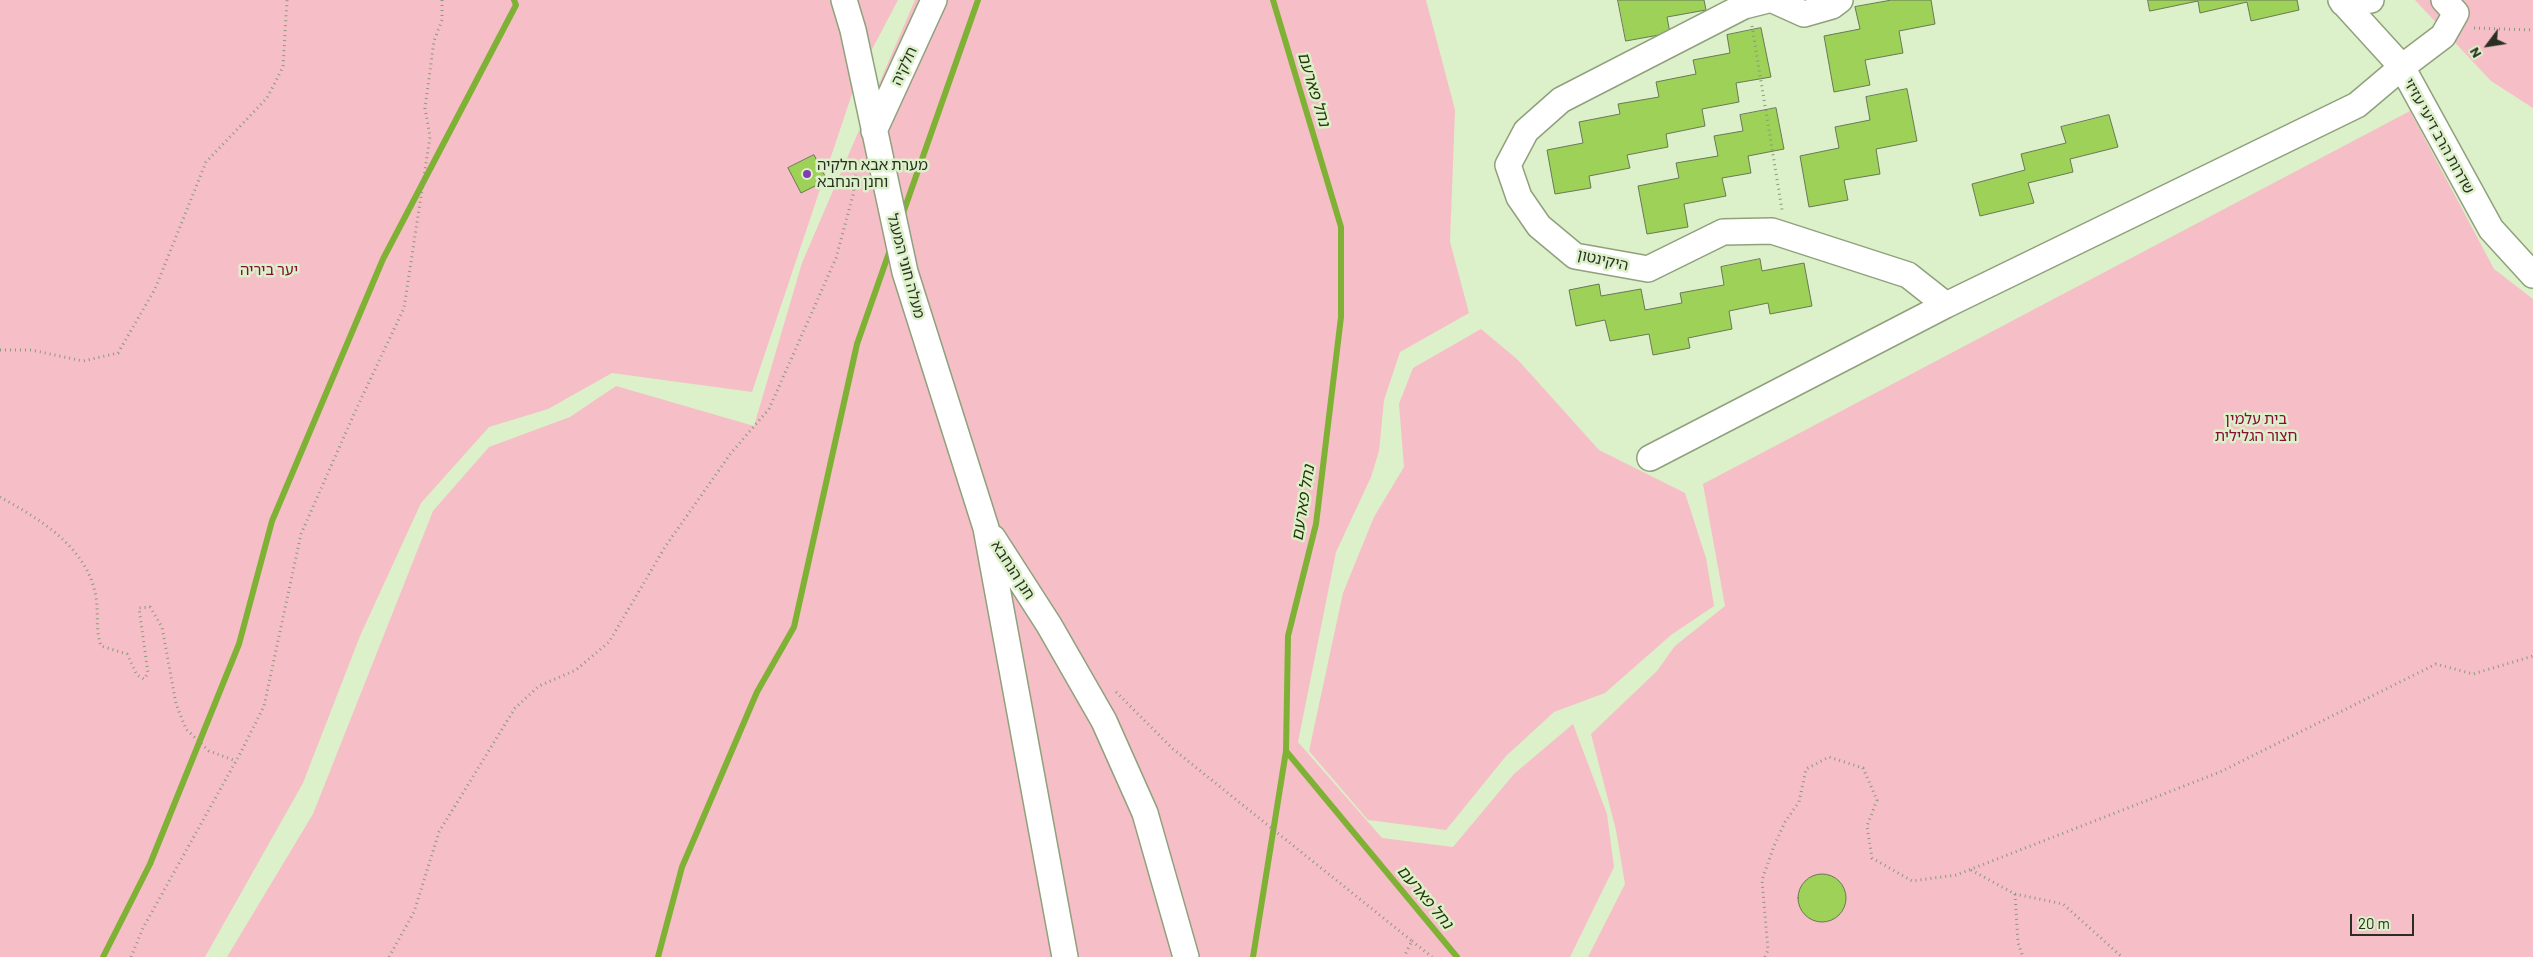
<!DOCTYPE html>
<meta charset="utf-8">
<style>
body{margin:0}
#map{position:relative;width:2533px;height:957px;overflow:hidden;background:#dcf0c9;font-family:Barlow,sans-serif}
canvas{display:block}
.north{position:absolute;left:2463px;top:20px;width:50px;height:50px;-webkit-text-stroke:4px #dcf0c9;paint-order:stroke;rotate:239deg;font-size:14px;font-weight:700;line-height:20px;text-align:center;color:#293021}
.north::after{content:'';display:block;margin:auto;width:18px;height:22px;background:#293021;clip-path:polygon(50% 0,100% 100%,50% 72%,0 100%)}
.scale{position:absolute;left:2350px;top:914px;width:64px;height:22px;box-sizing:border-box;border:2px solid #293021;border-top:0;padding-left:6px;font-size:15px;line-height:18px;white-space:nowrap;color:#293021;-webkit-text-stroke:4px #dcf0c9;paint-order:stroke}
</style>
<div id="map">
<canvas width="2533" height="957"></canvas>
<div class="north">N</div>
<div class="scale">20 m</div>
</div>
<script>
const ctx = document.querySelector('canvas').getContext('2d');
ctx.lineJoin = 'round';
function paint(path, color) { ctx.fillStyle = color; ctx.fill(path, 'evenodd'); }
function trace(path, color, width, dash) { ctx.strokeStyle = color; ctx.lineWidth = width; ctx.lineCap = dash ? 'butt' : 'round'; ctx.setLineDash(dash || []); ctx.stroke(path); }
function write(font, color, halo, rows, align = 'center') {
  ctx.font = font + ' Barlow,"Noto Sans Hebrew",sans-serif'; ctx.lineWidth = 5; ctx.setLineDash([]); ctx.textBaseline = 'middle'; ctx.strokeStyle = halo; ctx.fillStyle = color; for (const [text, x, y, turn = 0] of rows) {
    ctx.save(); ctx.translate(x, y); ctx.rotate((+turn || 0) * Math.PI / 180); ctx.textAlign = isNaN(turn) ? turn : align; if (halo) ctx.strokeText(text, 0, 0); ctx.fillText(text, 0, 0); ctx.restore();
  }
}
paint(new Path2D(`
 M0,0H898L858,76L752,392L612,373L548,409L489,427L421,503L360,636L303,783L205,957H0Z
 M915,0H1426L1455,110L1450,242L1469,313L1400,352L1384,400L1379,451L1371,477L1336,552L1298,742L1382,838L1453,847L1514,774L1573,724L1607,814L1614,867L1570,957H227L313,814L433,511L489,447L570,417L616,386L754,426L802,263Z
 M2415,0H2533V108L2491,81Z
 M2410,111L2494,269L2533,299V957H1588L1625,884L1616,830L1591,734L1657,671L1675,646L1725,606L1703,484Z
 M1481,329L1518,360L1599,450L1685,493L1706,558L1714,606L1671,635L1605,693L1554,712L1506,756L1446,830L1368,820L1309,751L1343,593L1374,517L1404,467L1399,404L1413,368Z`), '#f6bec6');
trace(new Path2D(`
 M1273,0L1341,227V317L1316,524L1288,636L1286,751L1457,957
 M902,216L978,0
 M103,957L150,864L239,644L272,521L383,259L516,5L514,0
 M658,957L682,867L757,692L794,627L857,344L891,247
 M1253,957L1286,751`), '#7fb135', 6);
const building = new Path2D(`
 M1618,0H1704L1706,10L1667,17L1670,33L1626,41Z
 M1892,0H1931L1935,24L1899,31L1903,53L1865,60L1870,85L1834,92L1824,36L1860,29L1855,7Z
 M2148,0H2297L2299,10L2251,21L2247,2L2200,13L2198,1L2150,11Z
 M1761,28L1771,77L1736,83L1739,102L1702,109L1705,126L1666,134L1668,147L1627,155L1630,168L1589,176L1591,188L1555,194L1547,150L1583,143L1579,122L1620,114L1618,104L1659,97L1656,82L1696,74L1693,60L1730,53L1727,35Z
 M1907,89L1917,141L1876,149L1880,174L1844,180L1848,200L1809,207L1800,156L1839,148L1835,127L1870,120L1866,97Z
 M1776,108L1784,149L1748,156L1751,173L1722,178L1726,196L1684,204L1688,227L1647,234L1638,186L1679,178L1676,163L1718,156L1714,136L1743,131L1740,115Z
 M2109,115L2118,147L2070,159L2073,172L2028,183L2034,203L1980,216L1972,184L2025,170L2021,154L2066,143L2061,127Z
 M814,155L827,180L801,193L788,168Z
 M1760,259L1762,271L1804,263L1812,306L1770,314L1768,303L1729,311L1732,329L1688,338L1690,348L1653,355L1649,334L1610,341L1605,320L1576,326L1569,290L1599,284L1601,296L1641,289L1645,310L1682,303L1680,293L1724,285L1721,267Z
 M1798 898a24 24 0 1 1 48 0a24 24 0 1 1-48 0Z`);
paint(building, '#9dd158');
trace(building, '#687956', 1);
const minor = new Path2D(`
 M844,0L853,30L905,272L986,528L1065,957
 M1768,0L1744,6L1561,100L1526,131L1508,165L1519,197L1539,226L1575,256L1648,269L1723,232L1772,231L1908,275L1946,305
 M1773,0L1804,14L1832,6L1840,0
 M2341,0L2402,67L2491,229L2533,275
 M2343,3L2371,0
 M874,131L934,0
 M1650,458L1946,305L2357,105L2402,67L2443,36L2456,13L2444,0
 M993,538L1049,625L1104,721L1145,813L1186,957`);
trace(minor, '#8fa17c', 28);
trace(new Path2D(`
 M1752,26L1782,210
 M2474,28L2533,30
 M0,350H31L83,361L118,353L155,289L206,162L267,98L283,67L287,0
 M0,497C40,519 88,548 96,597C99,615 95,628 101,646L127,654L137,675L144,679L148,673L139,608L150,607L162,627L176,704L186,729L209,751L236,761
 M1116,692L1173,749L1412,941L1404,957
 M1971,870L2015,894L2063,904L2122,957
 M2015,894L2018,943L2023,957
 M1412,941L1432,957
 M131,957L143,928L241,752L264,706L301,534L354,414L404,308L430,137L425,108L434,41L442,20V0
 M389,957L414,912L439,832L515,708L539,686L576,670L609,642L665,547L731,453L769,409L836,258L853,195L857,166
 M1765,957L1768,950L1762,880L1774,846L1785,822L1799,802L1806,769L1829,757L1863,768L1877,800L1867,826L1872,858L1912,881L1956,875L2220,772L2436,664L2473,674L2533,656`), '#8b997d', 3, [1, 4]);
trace(minor, '#fff', 25);
for (const [x, y, r, color] of [
 [807,174,5,"#833db0"]
]) { const dot = new Path2D(); dot.arc(x, y, r, 0, 2 * Math.PI); ctx.fillStyle = color; ctx.fill(dot); trace(dot, '#dcf0c9', 2); }
write('15px', '#293021', '#dcf0c9', [
 ["חלקיה",904,66,-65],
 ["שדרות הרב דיעי עזיזי",2439,136,61],
 ["היקינטון",1603,260,13],
 ["מעלה חוני המעגל",906,266,75],
 ["חנן הנחבא",1013,570,57]
]);
write('15px', '#293021', '#dcf0c9', [
 ["מערת אבא חלקיה",817,165],
 ["וחנן הנחבא",817,182]
], 'left');
write('15px', '#860d37', '#dcf0c9', [
 ["יער ביריה",269,270],
 ["בית עלמין",2256,419],
 ["חצור הגלילית",2256,436]
]);
write('italic 16px', '#233605', '#dcf0c9', [
 ["נחל פארעם",1314,89,73],
 ["נחל פארעם",1303,503,-81],
 ["נחל פארעם",1425,897,50]
]);
</script>
